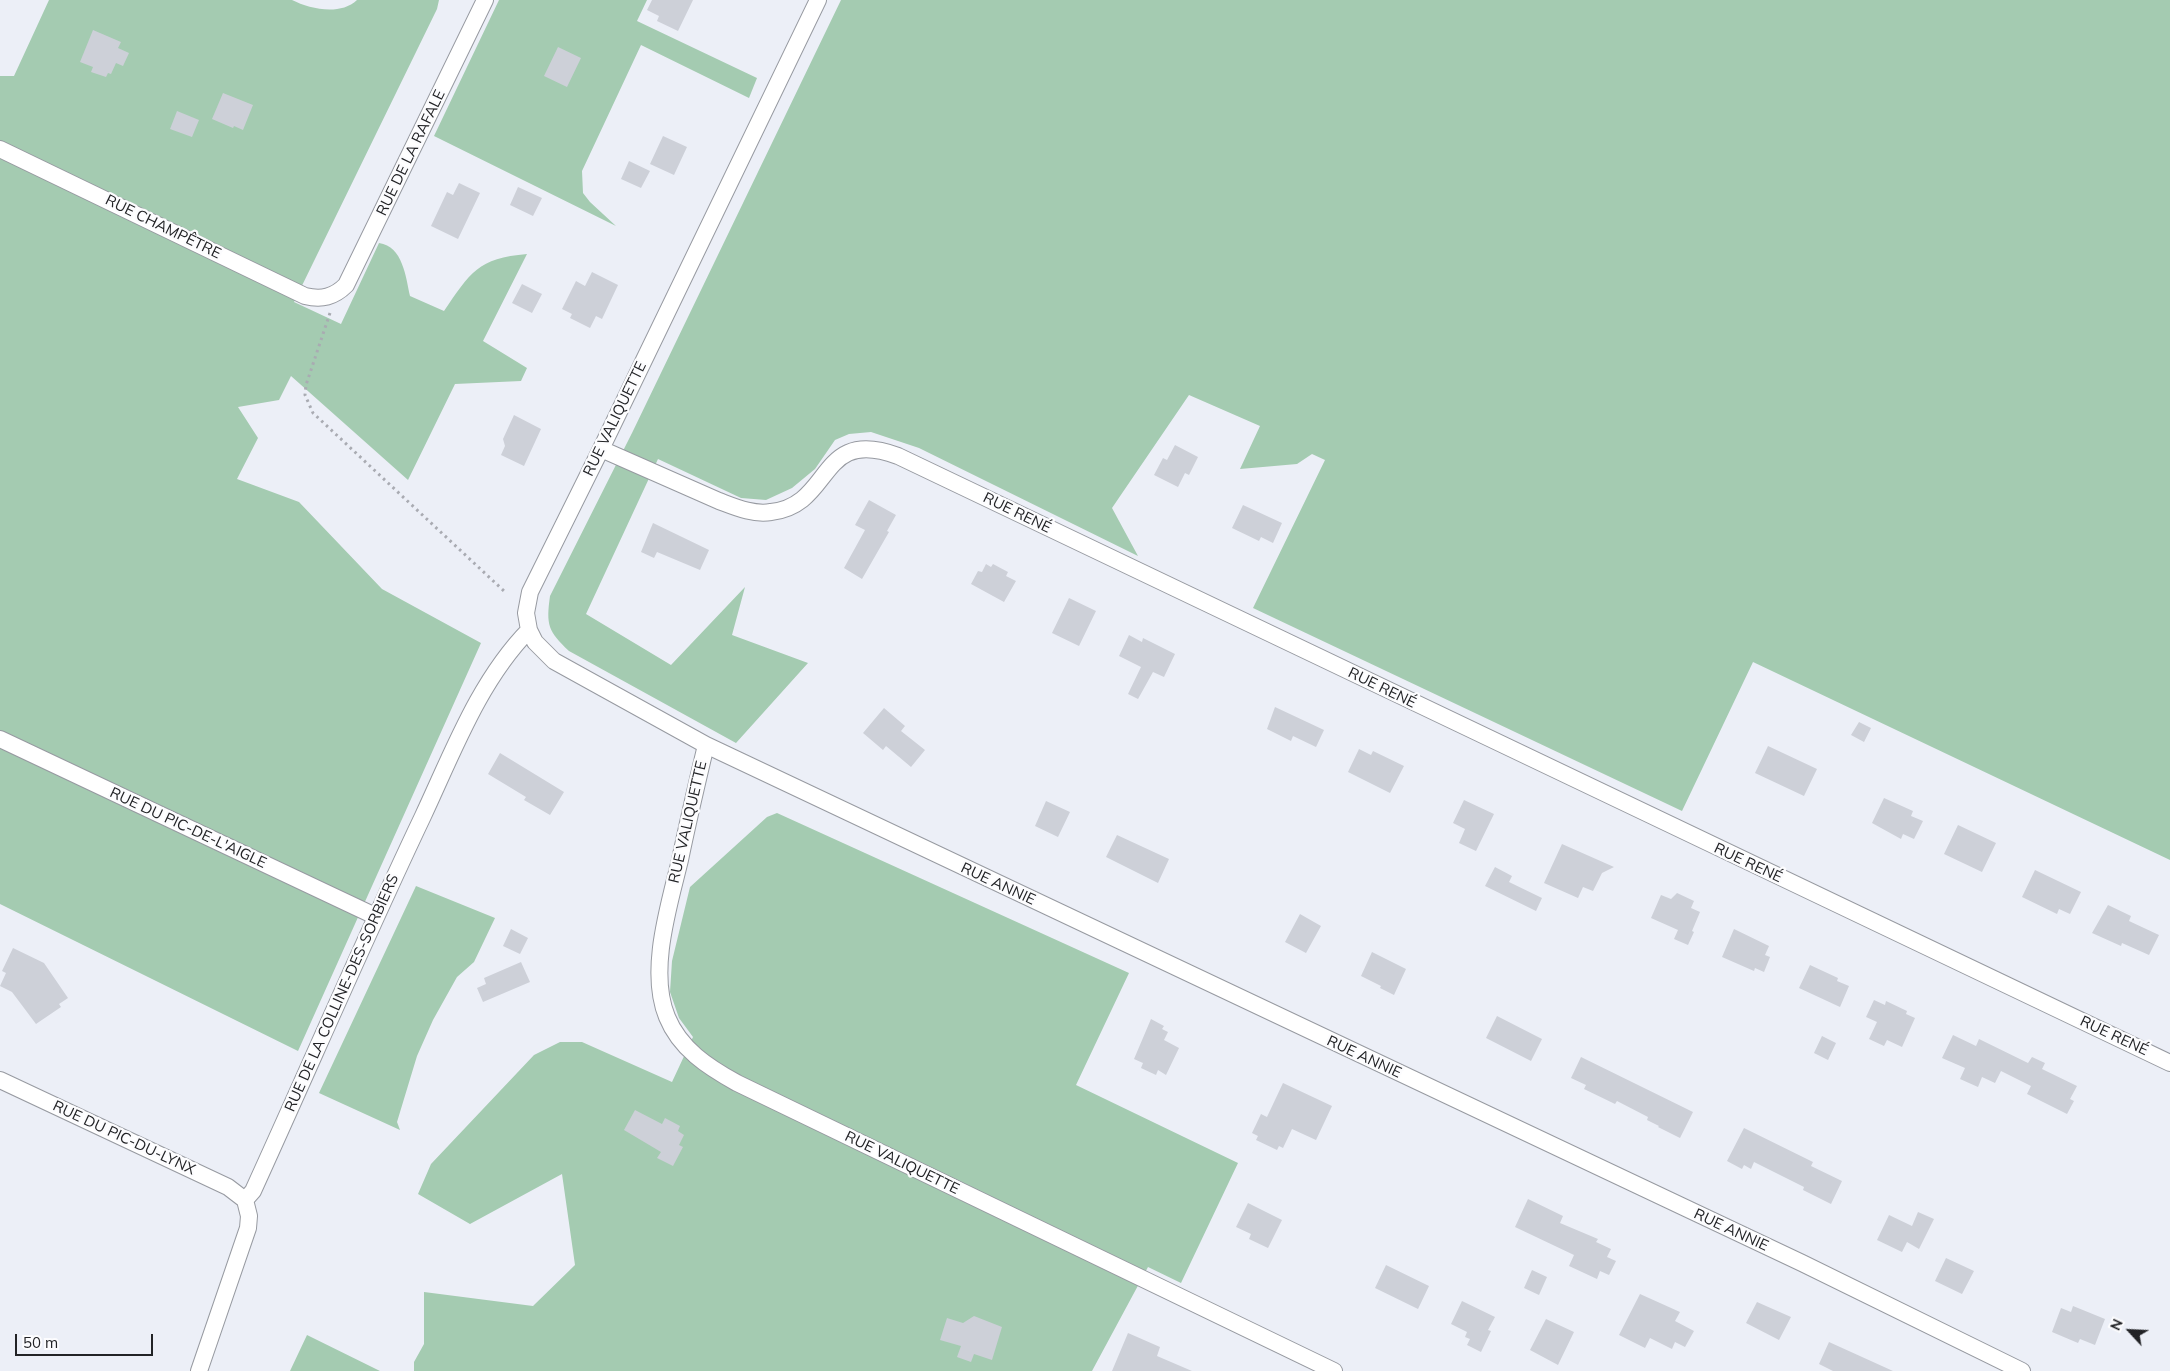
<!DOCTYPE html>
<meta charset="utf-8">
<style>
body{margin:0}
#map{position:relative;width:2170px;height:1371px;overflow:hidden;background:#eceff7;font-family:Mulish,sans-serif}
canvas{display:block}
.north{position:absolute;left:2105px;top:1306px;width:50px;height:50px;-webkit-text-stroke:4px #fcfcfe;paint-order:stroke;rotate:295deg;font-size:14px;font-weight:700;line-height:20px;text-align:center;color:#222326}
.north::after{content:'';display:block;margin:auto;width:18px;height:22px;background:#222326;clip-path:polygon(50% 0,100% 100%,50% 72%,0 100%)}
.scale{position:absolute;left:15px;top:1334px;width:138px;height:22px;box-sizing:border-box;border:2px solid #222326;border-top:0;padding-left:6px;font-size:15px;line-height:18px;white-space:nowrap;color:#222326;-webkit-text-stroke:4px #fcfcfe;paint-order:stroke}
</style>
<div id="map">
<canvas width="2170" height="1371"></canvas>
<div class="north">N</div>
<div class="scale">50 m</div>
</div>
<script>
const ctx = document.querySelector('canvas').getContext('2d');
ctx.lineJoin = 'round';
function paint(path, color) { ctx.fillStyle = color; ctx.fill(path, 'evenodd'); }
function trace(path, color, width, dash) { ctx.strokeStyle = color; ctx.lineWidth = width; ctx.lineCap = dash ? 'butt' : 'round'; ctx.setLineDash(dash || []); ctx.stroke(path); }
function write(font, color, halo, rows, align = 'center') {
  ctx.font = font + ' Mulish,sans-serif'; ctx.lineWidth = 4.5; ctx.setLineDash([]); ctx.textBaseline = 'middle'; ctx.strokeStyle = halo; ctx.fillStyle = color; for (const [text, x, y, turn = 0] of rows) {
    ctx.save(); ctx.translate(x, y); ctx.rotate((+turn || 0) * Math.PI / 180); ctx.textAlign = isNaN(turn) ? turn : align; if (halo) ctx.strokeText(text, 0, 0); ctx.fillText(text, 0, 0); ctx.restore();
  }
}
paint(new Path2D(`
 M49,0H292C310,9 340,16 357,0H439L437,9L294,302L341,324L379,243C403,246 406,278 410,296L444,311C470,273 478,258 527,254L483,341L527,368L521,381L455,384L408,480L291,376L279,400L238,407L258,438L237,479L299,502L382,589L481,643L298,1051L0,904V76H14Z
 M499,0H647L637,21L757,78L749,98L641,45L582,171L583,193L590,202L616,226L434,136Z
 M841,0H2170V860L1753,662L1682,811L1253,608L1325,460L1312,454L1297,464L1240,469L1260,426L1189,395L1112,508L1138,556L919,448L871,432L849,434L835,440L815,469L792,488L766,500L741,498L658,459L586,614L671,665L745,587L732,635L808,663L736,743L569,651C548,631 546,625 550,596L632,433Z
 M777,813L1129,973L1076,1085L1238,1163L1181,1283L1148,1267L1092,1371H414V1362L424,1344V1292L533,1306L575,1265L562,1174L470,1224L418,1194L431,1164L534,1055L560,1042H582L672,1082L693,1037L679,1018L670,992L672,961L690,887L767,817Z
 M416,886L495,918L474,962L457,977L433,1020L417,1056L397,1122L400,1130L319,1093Z
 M307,1335L380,1371H290Z`), '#a4cbb1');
paint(new Path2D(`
 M652,0H693L678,31L657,21L659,16L647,10Z
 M93,30L121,42L118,48L129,53L123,66L116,63L111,74L108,73L106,77L91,72L93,67L80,62Z
 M558,47L581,58L567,87L544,76Z
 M223,93L253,105L243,130L234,126L233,128L212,119Z
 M177,111L199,120L192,137L170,129Z
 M663,136L687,147L674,175L650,164Z
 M629,161L650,171L641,188L621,179Z
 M459,183L480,193L458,239L431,226L447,192L453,195Z
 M518,187L542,198L533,216L510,205Z
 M592,272L618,285L602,319L596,316L590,328L570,318L572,314L562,309L576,281L585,286Z
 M522,284L542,294L532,313L512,303Z
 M514,415L541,429L524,466L501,455L505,446L503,439Z
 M1175,445L1198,457L1189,475L1185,473L1178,487L1154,475L1163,458L1167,460Z
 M869,500L896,515L887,531L889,532L862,579L844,568L865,530L855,525Z
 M1243,505L1282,523L1273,543L1261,537L1259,541L1232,528Z
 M653,523L709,550L700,570L657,552L654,558L641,552Z
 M986,564L991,567L993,564L1008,572L1006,576L1016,581L1004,602L971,584L978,571L982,572Z
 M1069,598L1096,611L1079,646L1052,633Z
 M1129,635L1142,642L1143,638L1175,654L1164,677L1153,672L1138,699L1128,694L1141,667L1119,656Z
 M1275,707L1324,730L1316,747L1293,736L1291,741L1267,729Z
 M884,708L905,726L901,731L925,750L911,767L886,746L883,750L863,733Z
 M1859,722L1871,728L1864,742L1851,735Z
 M1768,746L1817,769L1804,796L1755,773Z
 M1359,749L1371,755L1373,751L1404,766L1390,793L1348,772Z
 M500,753L564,792L550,815L524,800L526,797L488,774Z
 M1884,798L1913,811L1911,816L1923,821L1914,839L1903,834L1901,839L1872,823Z
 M1464,800L1494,814L1476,851L1459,843L1465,829L1453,823Z
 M1046,801L1070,812L1058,837L1035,826Z
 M1958,825L1996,843L1982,872L1944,854Z
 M1117,835L1169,859L1158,883L1106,857Z
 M1562,844L1614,867L1602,873L1593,891L1583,887L1578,898L1544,883Z
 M1495,867L1512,876L1509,882L1542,898L1536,911L1485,886Z
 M2035,870L2081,892L2070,914L2059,909L2057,914L2022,897Z
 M1677,893L1694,901L1691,908L1700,912L1692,931L1694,932L1688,945L1674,939L1678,930L1651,918L1661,895L1671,899Z
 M2108,905L2131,916L2129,921L2159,935L2149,955L2122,943L2121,946L2092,933Z
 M1300,914L1321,926L1306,953L1285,942Z
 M511,929L528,938L520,954L503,946Z
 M1734,929L1769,946L1765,955L1770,957L1764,972L1755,968L1754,971L1722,957Z
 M13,948L44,963L68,998L59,1004L61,1007L36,1024L12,992L0,986L6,973L2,971Z
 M1372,952L1406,969L1394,995L1380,988L1381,986L1361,976Z
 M521,962L530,982L483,1002L477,988L486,984L484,978Z
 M1810,965L1838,978L1837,981L1849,986L1840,1007L1799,988Z
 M1874,1000L1885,1005L1886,1001L1907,1011L1906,1014L1915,1018L1902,1047L1887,1040L1884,1046L1869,1039L1877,1022L1866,1017Z
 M1497,1016L1542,1039L1531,1061L1486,1038Z
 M1151,1019L1164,1026L1162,1029L1168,1032L1164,1040L1179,1048L1166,1075L1158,1070L1156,1075L1141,1068L1143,1063L1134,1059Z
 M1953,1035L1976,1046L1979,1039L2028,1063L2032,1057L2045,1063L2042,1069L2077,1086L2070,1099L2074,1101L2067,1114L2027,1094L2031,1086L2001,1071L1995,1083L1982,1077L1978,1087L1960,1079L1965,1068L1942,1058Z
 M1822,1036L1836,1043L1828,1060L1814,1053Z
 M1581,1057L1693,1112L1680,1138L1658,1127L1659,1126L1647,1120L1648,1117L1617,1101L1615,1104L1584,1089L1586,1085L1571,1078Z
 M1283,1083L1332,1106L1316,1140L1292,1129L1283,1148L1279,1146L1277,1150L1256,1140L1258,1136L1252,1133L1261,1114L1267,1117Z
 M635,1110L662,1124L665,1118L680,1126L678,1131L684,1135L679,1145L683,1147L673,1166L657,1158L661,1152L624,1130Z
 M1744,1128L1813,1162L1811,1166L1842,1181L1831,1204L1803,1190L1804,1187L1754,1162L1751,1169L1744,1165L1742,1169L1727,1161Z
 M1528,1199L1563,1216L1560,1223L1598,1239L1596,1242L1611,1249L1607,1257L1616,1261L1609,1275L1600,1271L1597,1279L1569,1266L1574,1255L1515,1227Z
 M1248,1203L1282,1220L1268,1248L1249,1239L1251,1234L1236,1227Z
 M1918,1212L1934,1219L1919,1249L1907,1242L1902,1252L1877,1240L1889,1215L1912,1226Z
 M1946,1258L1974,1271L1962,1294L1935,1281Z
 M1386,1265L1429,1286L1418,1309L1375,1288Z
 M1532,1270L1547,1277L1539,1295L1524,1288Z
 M1640,1294L1680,1312L1675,1321L1694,1331L1685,1347L1675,1342L1672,1349L1650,1338L1645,1348L1619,1335Z
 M1462,1301L1495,1317L1488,1330L1491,1331L1481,1352L1467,1345L1470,1339L1465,1337L1467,1332L1451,1324Z
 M1757,1302L1791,1317L1779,1340L1746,1323Z
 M2073,1306L2105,1319L2095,1345L2080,1339L2078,1343L2052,1332L2061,1308L2071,1312Z
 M974,1316L1002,1327L992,1360L974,1354L971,1362L957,1357L961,1346L940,1340L947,1318L963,1323Z
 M1546,1319L1574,1332L1558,1365L1530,1350Z
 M1128,1333L1160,1347L1157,1356L1192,1371H1112Z
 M1829,1342L1893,1371H1833L1819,1364Z`), '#cdd0d8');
const minor = new Path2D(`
 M818,0L601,449L530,592L526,613L529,630L535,642L554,661L706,745C697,783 688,821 680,860C669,906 648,971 667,1017C680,1049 708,1067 737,1083L1334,1371
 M0,149L305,296C322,300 334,297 346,285L485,0
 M601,449L719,501C735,507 753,515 771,512C834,505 817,426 898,456L2170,1063
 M0,739L375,916
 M706,745L1802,1263L2022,1371
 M0,1080L228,1187L245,1200L249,1216L248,1228L199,1371
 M245,1200L253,1191C310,1066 364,940 423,816C453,752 479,681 529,630`);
trace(minor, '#979aa1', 18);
trace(new Path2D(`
 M330,313L306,385L305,395L313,413L504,591`), '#a9abb2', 3, [2.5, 4]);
trace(minor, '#fff', 16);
write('15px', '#222326', '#fcfcfe', [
 ["RUE DE LA RAFALE",411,153,-64],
 ["RUE CHAMPÊTRE",163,227,26],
 ["RUE VALIQUETTE",615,419,-64],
 ["RUE RENÉ",1017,513,26],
 ["RUE RENÉ",1382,688,26],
 ["RUE VALIQUETTE",688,822,-77],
 ["RUE DU PIC-DE-L'AIGLE",188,828,25],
 ["RUE RENÉ",1748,863,25],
 ["RUE ANNIE",998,884,25],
 ["RUE DE LA COLLINE-DES-SORBIERS",342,993,-66],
 ["RUE RENÉ",2114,1036,25],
 ["RUE ANNIE",1364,1057,25],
 ["RUE DU PIC-DU-LYNX",124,1138,25],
 ["RUE VALIQUETTE",902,1163,26],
 ["RUE ANNIE",1731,1230,25]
]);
</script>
